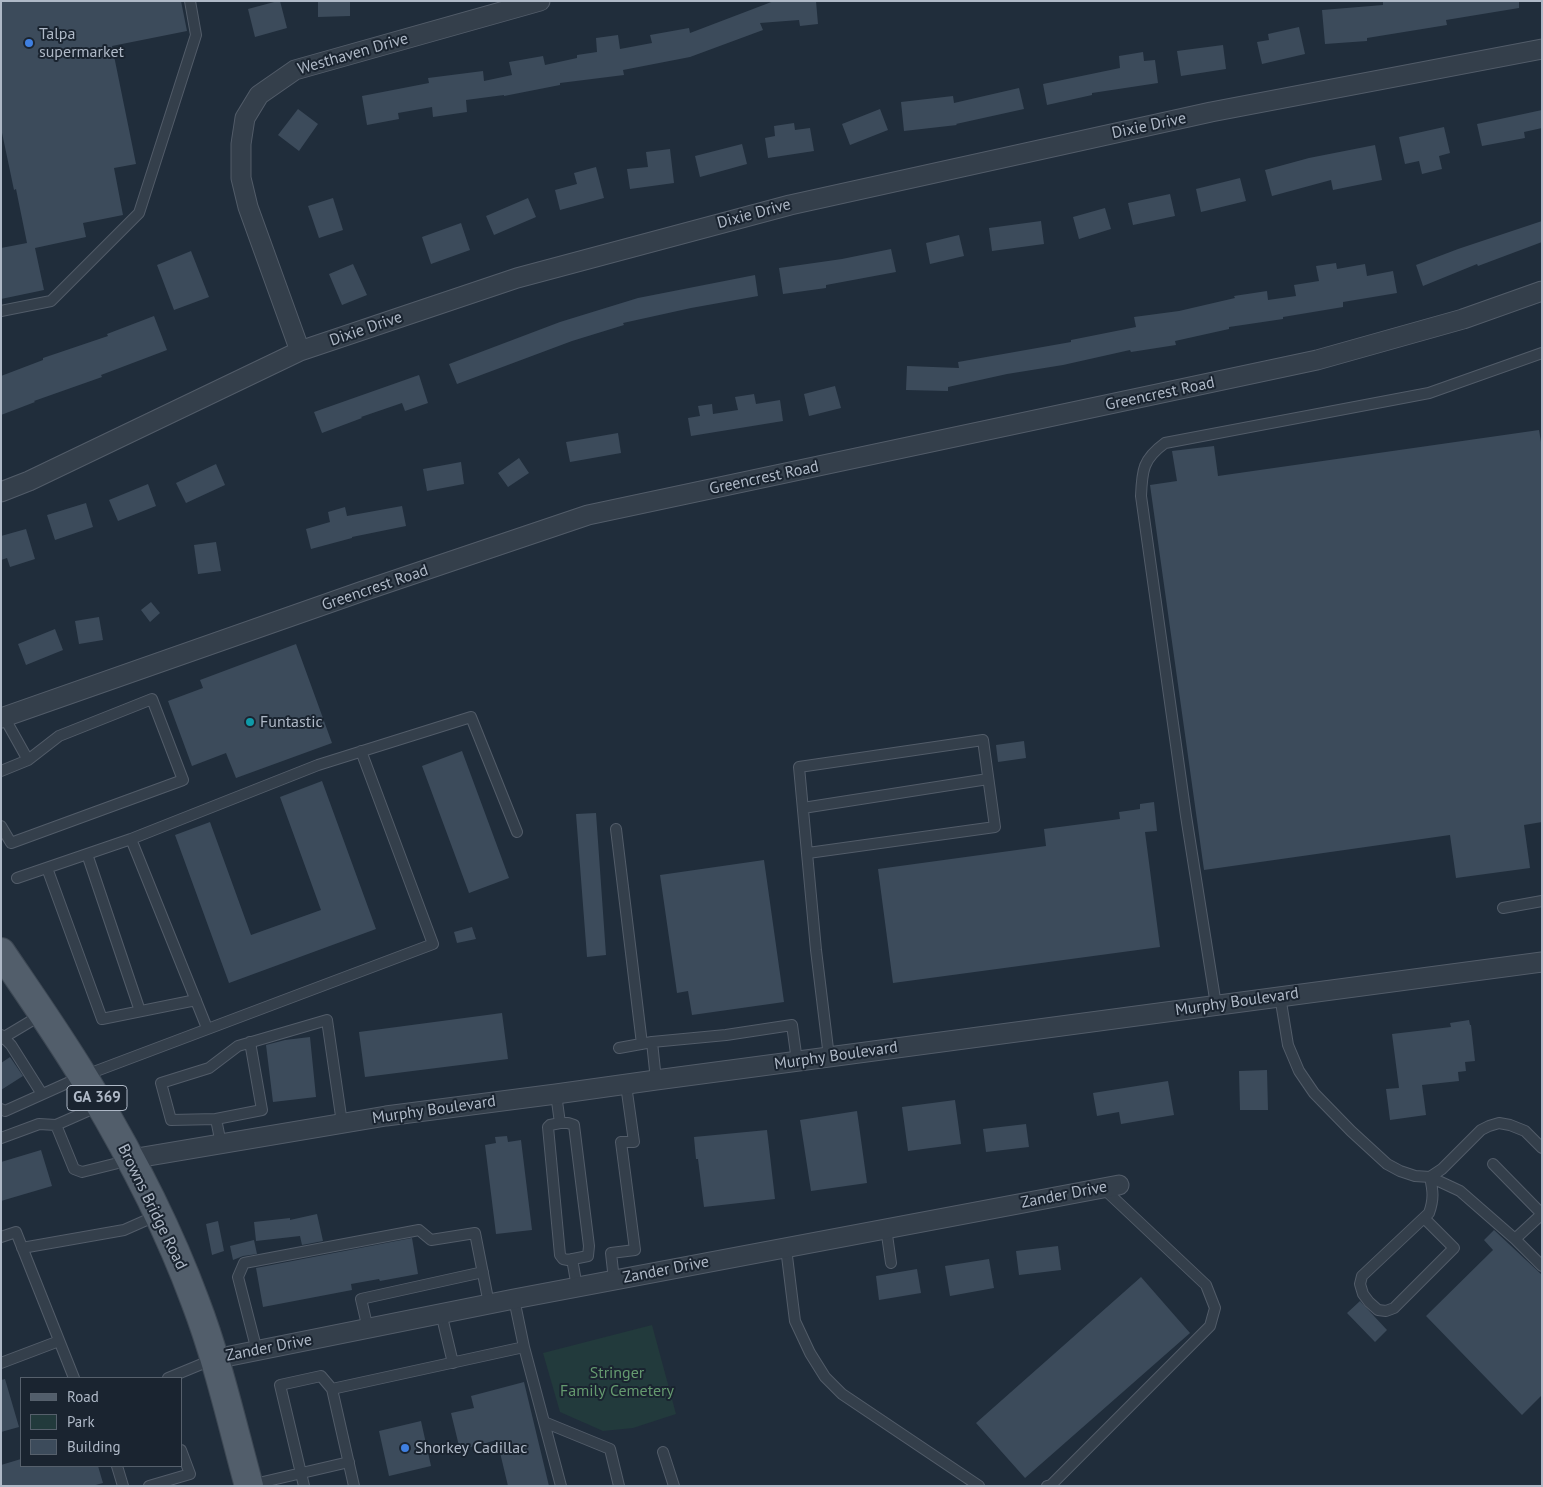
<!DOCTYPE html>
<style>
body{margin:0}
#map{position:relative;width:1543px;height:1487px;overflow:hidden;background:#202d3b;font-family:"PT Sans",sans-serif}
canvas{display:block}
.frame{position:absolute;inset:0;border:2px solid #afb9c7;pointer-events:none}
.legend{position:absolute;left:20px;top:1377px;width:162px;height:90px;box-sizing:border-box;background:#1a2430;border:1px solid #56606c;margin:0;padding:6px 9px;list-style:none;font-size:15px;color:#afb9c7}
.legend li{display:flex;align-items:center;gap:10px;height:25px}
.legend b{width:25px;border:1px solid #56606c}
</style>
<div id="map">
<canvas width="1543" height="1487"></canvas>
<div class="frame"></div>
<ul class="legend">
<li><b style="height:6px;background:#525e6b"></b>Road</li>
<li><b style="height:14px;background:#223a3c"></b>Park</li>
<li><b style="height:14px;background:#3c4b5b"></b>Building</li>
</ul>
</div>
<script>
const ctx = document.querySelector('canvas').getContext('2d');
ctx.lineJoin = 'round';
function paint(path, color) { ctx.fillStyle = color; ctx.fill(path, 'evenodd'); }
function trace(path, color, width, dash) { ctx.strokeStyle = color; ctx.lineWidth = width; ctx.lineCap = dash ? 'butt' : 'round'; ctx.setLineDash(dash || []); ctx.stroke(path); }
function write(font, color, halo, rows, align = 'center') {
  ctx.font = font + ' "PT Sans",sans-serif'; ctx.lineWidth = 4; ctx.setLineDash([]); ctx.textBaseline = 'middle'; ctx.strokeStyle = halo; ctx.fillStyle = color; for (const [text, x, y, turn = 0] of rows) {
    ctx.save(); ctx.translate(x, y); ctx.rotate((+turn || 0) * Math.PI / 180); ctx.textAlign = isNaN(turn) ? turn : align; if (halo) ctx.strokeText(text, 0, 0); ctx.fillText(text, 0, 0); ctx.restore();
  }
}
paint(new Path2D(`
 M652,1325L676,1414L633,1428L603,1431L560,1412L543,1353Z`), '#223a3c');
paint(new Path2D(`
 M1,1H181L187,31L112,46L136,164L114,168L123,215L83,223L86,237L35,248L44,290L1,299V248L27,243L16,189L14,190L1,128Z
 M278,1H280L287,28L255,37L248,9Z
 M318,1H350V16L318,17Z
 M774,1H816L818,24L800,26L799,20L760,23L763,30L690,57L623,70L624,75L560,83V85L504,96V95L466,100L467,112L433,117L432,107L398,113L399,119L367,125L362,96L429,83L428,78L483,71L484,81L512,75L509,62L543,56L545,65L577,58V55L597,52L596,38L618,35L620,49L652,43L650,35L689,28L690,33Z
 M1383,1H1519V8L1446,20L1447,25L1367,38V41L1325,44L1322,10L1383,5Z
 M1299,27L1305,54L1262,64L1257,42L1269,40L1268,34Z
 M1223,45L1226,69L1181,76L1177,51Z
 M1143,52L1144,61L1155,60L1158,83L1092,93V95L1047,105L1043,84L1120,68L1119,56Z
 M1019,88L1024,109L956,124L957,125L904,131L901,102L953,96L954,103Z
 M298,109L318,124L299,151L278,135Z
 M880,109L888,130L850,145L842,124Z
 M1542,110V128L1524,132L1525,138L1482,146L1477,124Z
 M794,123L795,130L810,128L814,151L768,158L765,138L775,136L774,126Z
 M1444,127L1450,153L1439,156L1442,169L1422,174L1419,161L1405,164L1399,137Z
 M742,144L747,164L700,177L695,156Z
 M1375,145L1382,180L1333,190L1331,180L1272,196L1265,170L1309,158Z
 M670,149L674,183L630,189L627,169L648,167L646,152Z
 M596,167L604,198L560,210L555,190L577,184L574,173Z
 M1240,178L1246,201L1201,212L1196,189Z
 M1170,194L1175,216L1133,225L1128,203Z
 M333,198L343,230L319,238L308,206Z
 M528,198L536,217L494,235L486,216Z
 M1105,208L1111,229L1079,239L1073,217Z
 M1041,221L1044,244L992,251L989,228Z
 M1542,221V242L1478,266L1477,264L1423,286L1416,265L1458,249Z
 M461,223L470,250L431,264L422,237Z
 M959,235L964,256L930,264L926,243Z
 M891,249L896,272L826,285V288L783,294L779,268L842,259Z
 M191,251L209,297L174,310L157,265Z
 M1336,263L1337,269L1365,264L1367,276L1393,271L1397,293L1343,302V307L1283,317V319L1229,327V329L1175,341L1176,345L1131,352L1130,350L1063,365L1007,374L948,387V391L906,390L907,366L959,368L958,362L1071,342V340L1136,327L1134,317L1179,311L1235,298L1234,296L1267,291L1268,300L1296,296L1294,285L1319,281L1316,266Z
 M353,264L367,295L342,305L329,274Z
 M755,275L758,296L691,308L623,323L624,325L572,341L457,384L449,364L560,322L638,298Z
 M154,316L167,350L101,375L102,377L34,401L35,402L1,415V376L43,360V358L108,336L107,334Z
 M419,375L428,403L405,411L402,403L361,417L362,418L322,433L314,412Z
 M835,386L841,408L809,416L804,394Z
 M754,394L756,404L780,400L783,421L691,436L688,418L700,416L698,406L712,404L713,414L738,410L735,397Z
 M1539,430L1542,448V822L1524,825L1530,868L1456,878L1450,835L1204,870L1150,485L1177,481L1172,451L1214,446L1218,476Z
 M618,433L621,453L570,462L566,442Z
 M519,458L529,473L508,487L498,473Z
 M461,462L464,484L427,491L423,469Z
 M216,464L225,485L186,503L176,483Z
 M148,484L156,506L118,521L109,500Z
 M86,503L93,527L55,540L47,515Z
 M402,506L406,526L352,537V538L311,549L306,529L330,522L328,512L345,507L347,516Z
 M26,529L35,559L10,567L7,558L1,560V536Z
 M216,542L221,571L198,574L194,545Z
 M151,602L160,613L150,622L141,610Z
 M99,617L103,640L79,644L75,621Z
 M55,629L63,650L26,665L18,644Z
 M296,644L332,743L236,778L226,753L192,766L168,701L203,688L200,680Z
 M1024,741L1026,758L998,762L996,745Z
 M462,751L509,878L469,893L422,766Z
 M322,781L376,929L229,983L175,835L210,822L251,935L321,910L280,797Z
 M1154,802L1157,831L1145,832L1160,947L893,983L878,869L1046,846L1044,829L1120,819L1119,812L1140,809V804Z
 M596,813L606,955L587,957L576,814Z
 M764,860L784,1002L692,1015L688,991L677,993L660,875Z
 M472,927L476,939L457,943L454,932Z
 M502,1013L508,1059L365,1077L359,1032Z
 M1469,1020L1470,1025H1471L1475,1061L1465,1062L1466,1071L1458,1072L1459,1081L1422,1085L1426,1115L1390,1120L1386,1089L1399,1088L1392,1034L1451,1027L1450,1023Z
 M310,1037L316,1097L273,1102L266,1045L285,1040Z
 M10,1057L23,1076L1,1090V1063Z
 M1267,1070L1268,1110H1240L1239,1071Z
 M1168,1081L1174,1115L1121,1124L1119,1112L1097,1116L1093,1093Z
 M955,1100L961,1144L908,1151L902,1107Z
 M857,1111L867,1183L811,1191L800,1120Z
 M1026,1124L1029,1147L986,1152L983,1129Z
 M767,1130L775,1199L704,1207L698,1159H696L694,1137Z
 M507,1136L508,1142L521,1140L532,1230L496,1234L485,1145L496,1143L495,1137Z
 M41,1150L52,1186L1,1201V1162Z
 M317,1214L323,1241L302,1245L300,1236L256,1241L254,1222L290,1218V1220Z
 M218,1221L224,1251L212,1255L206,1224Z
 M1494,1230L1542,1275V1395L1522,1415L1426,1316L1493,1250L1484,1240Z
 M412,1238L418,1274L380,1281L379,1279L351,1284L352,1290L263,1307L256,1268Z
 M254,1240L257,1254L243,1256L233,1260L230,1246Z
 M1058,1246L1061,1270L1019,1275L1016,1251Z
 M989,1259L994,1288L950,1296L945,1266Z
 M917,1269L921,1293L879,1300L876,1276Z
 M1141,1277L1190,1333L1025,1478L976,1423Z
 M1360,1301L1387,1330L1375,1342L1347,1313Z
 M5,1379L19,1427L1,1432V1380Z
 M524,1382L549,1486H508L497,1440L460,1450L451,1413L474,1408L471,1396Z
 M421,1421L431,1466L389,1476L379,1431Z
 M21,1459V1466H98L103,1483L92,1486H1V1465Z`), '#3c4b5b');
const lane = new Path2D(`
 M1,311L51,301L139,213L196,35L190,1
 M4,717L28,760
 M1,771L28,760L59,736L152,699L183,780L11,843L1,826
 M803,808L988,779
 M616,829L642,1044
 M131,839L207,1028
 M808,853L995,827L983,740L799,767L816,950L829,1057
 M87,854L140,1011
 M47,868L102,1019L196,1000
 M17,878L131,839L318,765L471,717L517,832
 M1503,908L1542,901
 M1280,996L1288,1045L1299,1071L1314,1093L1351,1131L1387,1164L1400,1171L1415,1176L1430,1177L1460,1191L1515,1239L1542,1266
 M1216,1005L1186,816L1141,496C1142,470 1143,459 1165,443L1429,393L1542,353
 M1,1035L11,1045L42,1094
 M1,1039L41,1015
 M250,1042L262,1110L216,1119L171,1120L161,1083L209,1068L238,1046L327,1020L342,1123
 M652,1042L726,1035L792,1025L797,1061
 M619,1048L652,1042L656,1080
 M556,1094L560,1123
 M99,1106L56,1125L74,1169L82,1172L130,1160
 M1,1109L5,1111L83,1076L433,944L361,751
 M216,1119L221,1144
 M560,1123H568L574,1125L589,1246L588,1256L568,1260L563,1259L560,1255L548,1127L550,1125Z
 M1,1138L39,1124L56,1125
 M1493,1164L1542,1214L1515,1239
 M1430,1177L1442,1169L1481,1130L1489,1126L1499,1123L1510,1125L1525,1131L1542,1148
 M1424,1218L1454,1248L1394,1308L1386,1311L1378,1310L1369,1302L1363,1294L1360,1284L1362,1276L1429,1213C1434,1199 1433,1191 1430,1177
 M886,1228L891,1263
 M1,1237L16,1232L74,1378
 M22,1248L124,1230L158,1215
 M786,1248L795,1321L810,1353L825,1377L842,1394L979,1486
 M572,1259L577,1287
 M614,1280L611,1253L635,1250L621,1142H634L626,1085
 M441,1313L453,1363
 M368,1329L361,1299L483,1272
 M524,1347L561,1486
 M257,1351L238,1277L244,1263L419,1230L431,1240L475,1233L489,1304
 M1,1363L59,1341
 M168,1378L214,1359
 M544,1422L610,1449L619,1486
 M663,1452L674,1486
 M117,1466L123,1486
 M250,1485L349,1462
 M149,1486L190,1474L181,1450
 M304,1486L280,1385L321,1376L332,1389
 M354,1486L332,1389L524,1347L514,1299
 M1047,1486L1051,1485L1210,1326L1215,1308L1206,1285L1103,1188`);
const street = new Path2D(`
 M300,351L248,207L241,178V144L245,118L259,95L295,70L540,1
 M1,492L29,481L300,351L517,278L790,205L1211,112L1542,49
 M1,718L363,591L588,515L1317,360L1463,319L1542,291
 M131,1159L386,1116L556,1094L656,1080L1542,962
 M215,1359L514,1299L1119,1185`);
const primary = new Path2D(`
 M1,952C32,998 64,1043 92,1091C132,1158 168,1228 195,1301C218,1361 232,1424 249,1486`);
trace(lane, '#525c69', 12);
trace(street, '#525c69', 21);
trace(primary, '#3d4854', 30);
trace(lane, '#343f4b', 10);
trace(street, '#343f4b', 19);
trace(primary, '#525e6b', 28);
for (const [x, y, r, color] of [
 [29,43,5,"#3f7fe0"],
 [250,722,5,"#0f9aa8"],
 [405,1448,5,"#3f7fe0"]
]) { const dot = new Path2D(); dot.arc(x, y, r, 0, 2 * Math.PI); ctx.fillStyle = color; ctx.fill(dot); trace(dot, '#1a2430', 2); }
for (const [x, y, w] of [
 [97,1098,60]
]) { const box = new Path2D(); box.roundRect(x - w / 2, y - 12.5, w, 25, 4); ctx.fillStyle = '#1a2430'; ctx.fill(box); trace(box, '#afb9c7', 1); }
write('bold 15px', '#afb9c7', null, [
 ["GA 369",97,1098]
]);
write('16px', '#afb9c7', '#1a2430', [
 ["Talpa",39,34],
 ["supermarket",39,52],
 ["Funtastic",260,722],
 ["Shorkey Cadillac",415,1448]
], 'left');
write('16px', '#afb9c7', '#1a2430', [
 ["Westhaven Drive",353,54,-16],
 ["Dixie Drive",1149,126,-12],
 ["Dixie Drive",754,214,-15],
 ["Dixie Drive",366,329,-19],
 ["Greencrest Road",1160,394,-12],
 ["Greencrest Road",764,478,-12],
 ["Greencrest Road",375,588,-19],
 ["Murphy Boulevard",1237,1002,-8],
 ["Murphy Boulevard",836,1056,-8],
 ["Murphy Boulevard",434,1110,-8],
 ["Zander Drive",1064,1195,-11],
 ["Browns Bridge Road",152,1207,64],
 ["Zander Drive",666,1270,-11],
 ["Zander Drive",269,1348,-11]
]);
write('16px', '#659a6f', '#1a2430', [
 ["Stringer",617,1373],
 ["Family Cemetery",617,1391]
]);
</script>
